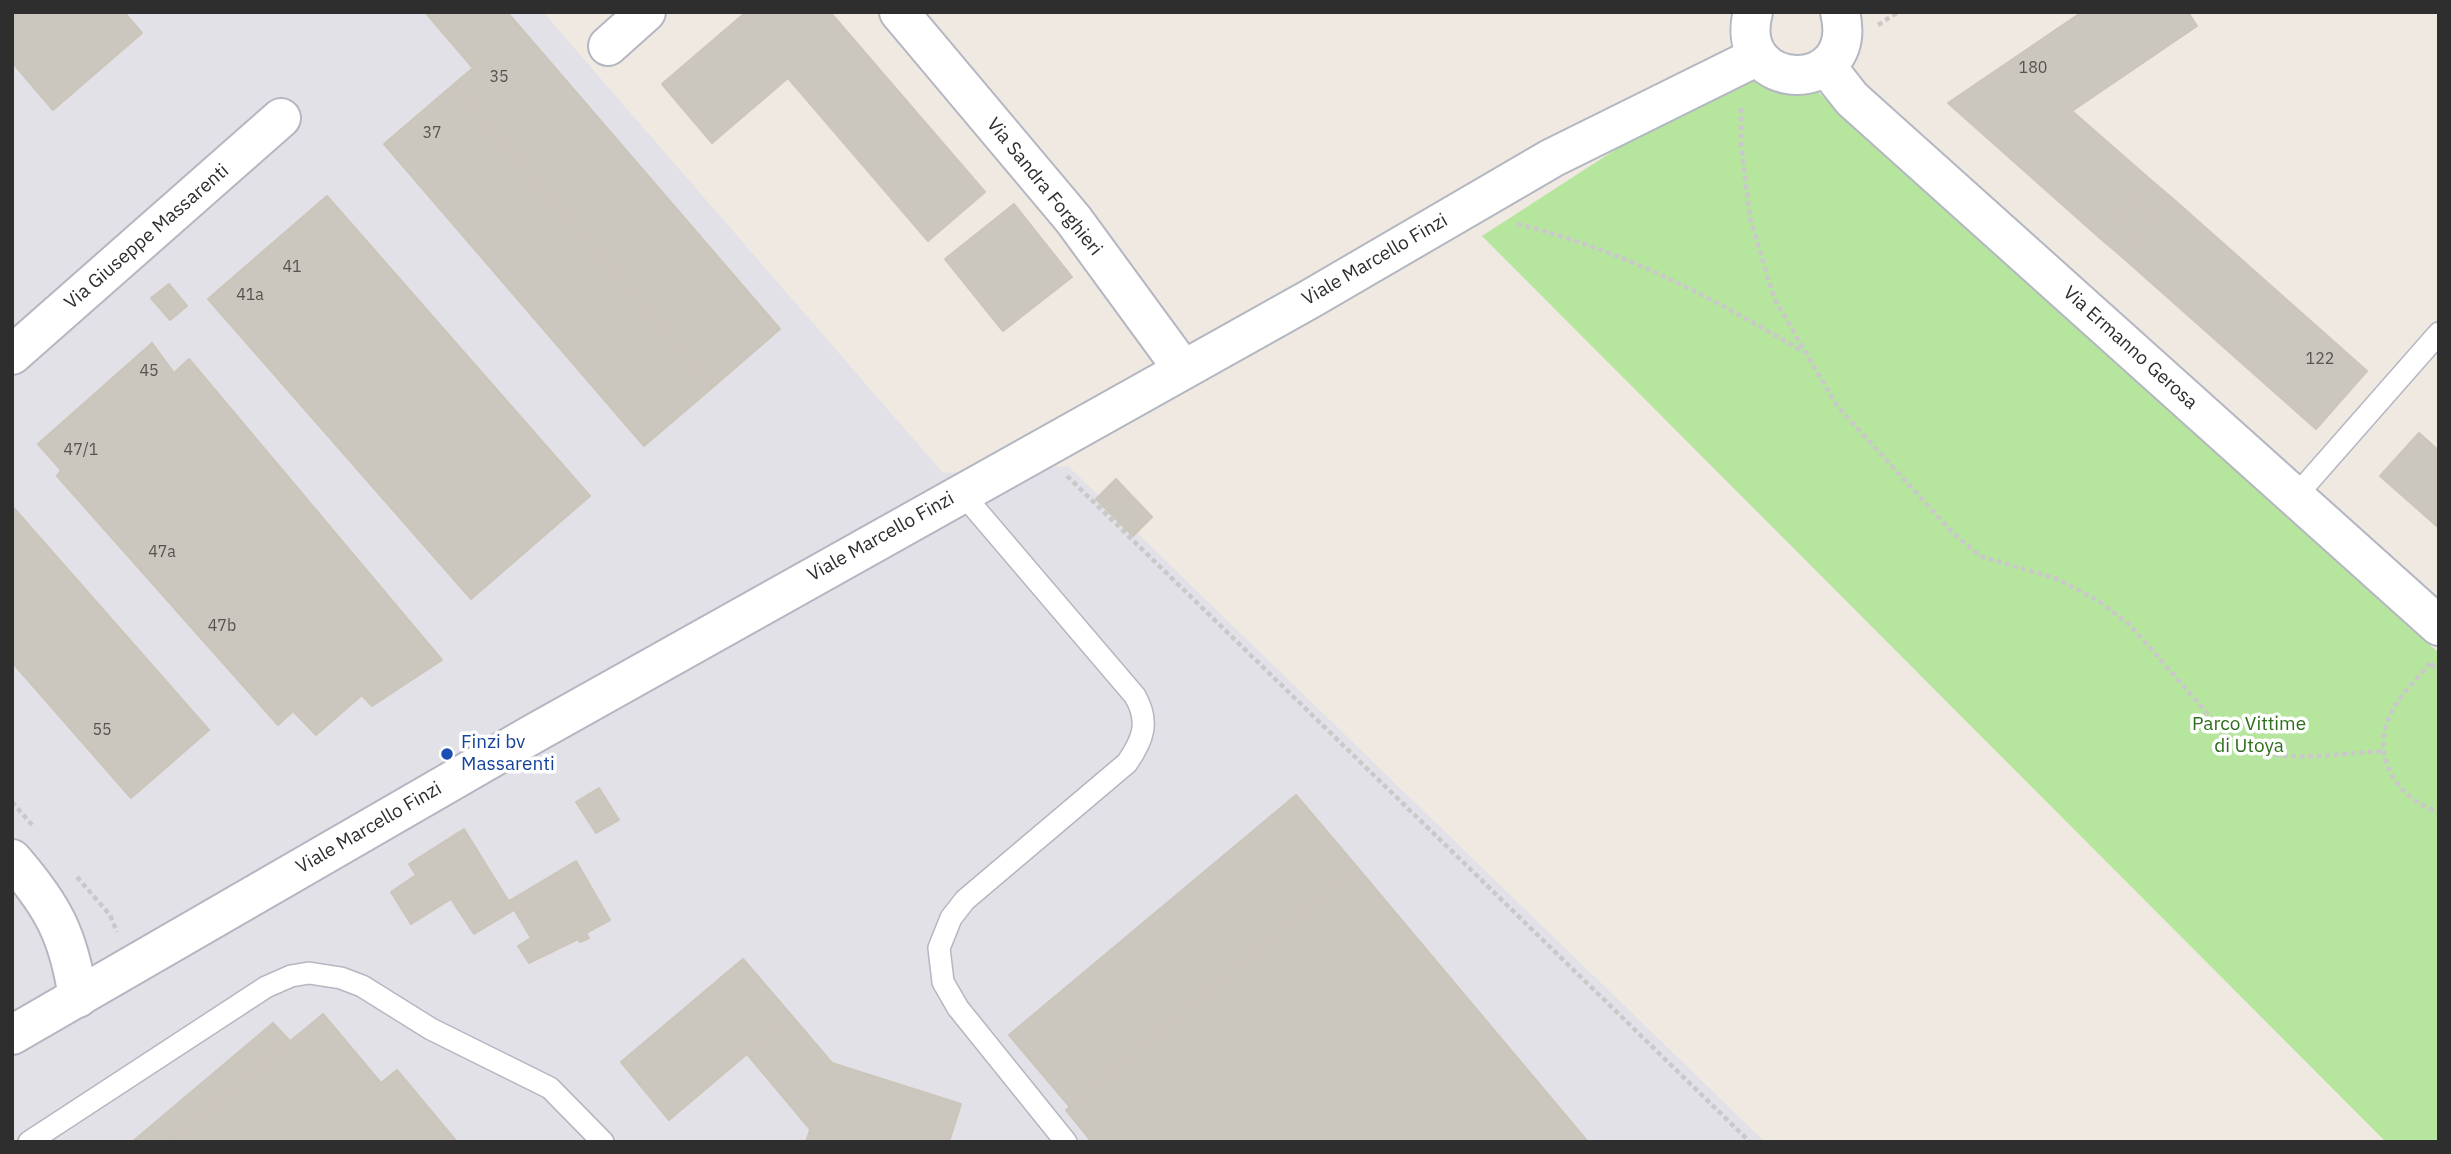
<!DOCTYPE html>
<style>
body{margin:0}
#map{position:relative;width:2451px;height:1154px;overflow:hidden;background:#efe9e1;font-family:"IBM Plex Sans",sans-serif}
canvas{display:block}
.frame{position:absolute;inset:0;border:14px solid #2e2e2e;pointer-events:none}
</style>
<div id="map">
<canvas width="2451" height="1154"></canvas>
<div class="frame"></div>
</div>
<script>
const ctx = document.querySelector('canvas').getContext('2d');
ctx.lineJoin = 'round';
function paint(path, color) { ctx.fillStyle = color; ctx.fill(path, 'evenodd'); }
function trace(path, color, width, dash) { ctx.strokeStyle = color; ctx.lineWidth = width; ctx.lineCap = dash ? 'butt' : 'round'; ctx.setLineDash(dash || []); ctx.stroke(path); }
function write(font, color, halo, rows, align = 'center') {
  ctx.font = font + ' "IBM Plex Sans",sans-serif'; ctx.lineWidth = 7; ctx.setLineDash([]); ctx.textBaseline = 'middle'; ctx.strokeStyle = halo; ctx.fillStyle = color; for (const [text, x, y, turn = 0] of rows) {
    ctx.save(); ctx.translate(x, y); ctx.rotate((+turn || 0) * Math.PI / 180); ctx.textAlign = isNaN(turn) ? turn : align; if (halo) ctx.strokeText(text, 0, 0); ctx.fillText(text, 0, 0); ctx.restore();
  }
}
paint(new Path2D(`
 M12,12H543L943,473L1068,466L1765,1142H12Z`), '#e3e1e8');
paint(new Path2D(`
 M1743,67L1818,92L2439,653V1142H2386L1482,236Z`), '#b6e59e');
const building = new Path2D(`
 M12,12H124L142,33L53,110L12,62Z
 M425,12H507L780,329L713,387L453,85L473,68Z
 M746,12H830L985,192L928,241L788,78L712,143L662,84Z
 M2082,12H2188L2197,26L2072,111L2152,181L2101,239L1948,103Z
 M453,85L713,387L644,446L384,144Z
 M2152,181L2171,197L2120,255L2101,239Z
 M327,196L590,496L471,599L208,299Z
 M2171,197L2367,371L2316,429L2120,255Z
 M1014,204L1072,277L1003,331L945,259Z
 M169,284L187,306L170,320L151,298Z
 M152,343L174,373L189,359L442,660L372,706L362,695L316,735L293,711L278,725L57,476L61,470L38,444Z
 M2419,433L2439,451V528L2380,476Z
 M1116,479L1131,495L1119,507L1104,491Z
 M1104,491L1119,507L1131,495L1152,517L1133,536L1096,499Z
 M12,506L209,730L131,798L12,662Z
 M599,788L619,820L596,833L576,802Z
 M1296,795L1357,867L1070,1107L1009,1035Z
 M464,829L514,910L474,934L451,899L411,924L391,892L416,875L409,864Z
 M576,861L610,920L586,933L589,938L580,942L578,939L529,963L518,946L531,938L509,901Z
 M1357,867L1588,1142H1092L1066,1110Z
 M743,959L792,1016L669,1120L621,1062Z
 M323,1014L381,1083L397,1070L457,1142H169Z
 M792,1016L832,1063L810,1129L747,1054Z
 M273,1023L290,1041L169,1142H132Z
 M832,1063L961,1104L949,1142H806Z`);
paint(building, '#cbc7bf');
trace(building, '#cbc5ba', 2);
const service = new Path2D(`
 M961,492L1135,696C1150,722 1143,740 1127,763L965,900L951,918L939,948L943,982L958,1008L1066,1142
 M2295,497L2439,333
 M29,1142L266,987L291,976L309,973L341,978L362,986L431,1029L550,1088L603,1142`);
const minor = new Path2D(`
 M899,12L1073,219L1182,368
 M608,46L646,12
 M1826,66L1852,99L2439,626
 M12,355L281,118
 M12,859C53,906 69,936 78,998`);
const tertiary = new Path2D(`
 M1753,12C1731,94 1861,98 1840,12
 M12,1035L533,734L1310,299L1552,158L1758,56`);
trace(service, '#b4b7c1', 24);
trace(minor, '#b4b7c1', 42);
trace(tertiary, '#b4b7c1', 42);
trace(new Path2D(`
 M1878,25L1898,12
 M1741,108V144L1750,218L1774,298L1837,406L1952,532L1980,556L2057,579L2097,600L2130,625L2231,740C2274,767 2335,753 2384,751
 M1517,224C1625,251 1707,295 1802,351
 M1067,476L1750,1142
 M2430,663C2416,681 2396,698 2388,720C2372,761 2400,800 2439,812
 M2431,664L2439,671
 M12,802L33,826
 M77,877L110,915L117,932`), '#c9c9c9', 4.5, [5, 3.5]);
trace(service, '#fff', 21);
trace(minor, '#fff', 38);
trace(tertiary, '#fff', 38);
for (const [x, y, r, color] of [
 [447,754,7,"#1a4fb4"]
]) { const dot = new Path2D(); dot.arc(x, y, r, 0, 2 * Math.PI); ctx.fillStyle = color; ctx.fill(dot); trace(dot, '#fff', 2.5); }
write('16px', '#555452', null, [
 ["180",2033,68],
 ["35",499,77],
 ["37",432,133],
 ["41",292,267],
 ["41a",250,295],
 ["122",2320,359],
 ["45",149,371],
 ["47/1",81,450],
 ["47a",162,552],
 ["47b",222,626],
 ["55",102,730]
]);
write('19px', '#2e2e2e', '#fff', [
 ["Via Sandra Forghieri",1044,187,51],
 ["Via Giuseppe Massarenti",147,237,-41],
 ["Viale Marcello Finzi",1375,260,-30],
 ["Via Ermanno Gerosa",2130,348,42],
 ["Viale Marcello Finzi",881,537,-29],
 ["Viale Marcello Finzi",369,828,-30]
]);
write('19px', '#2c6e1b', '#fff', [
 ["Parco Vittime",2249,725],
 ["di Utoya",2249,747]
]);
write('19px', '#164399', '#fff', [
 ["Finzi bv",461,743],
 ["Massarenti",461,765]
], 'left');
</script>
